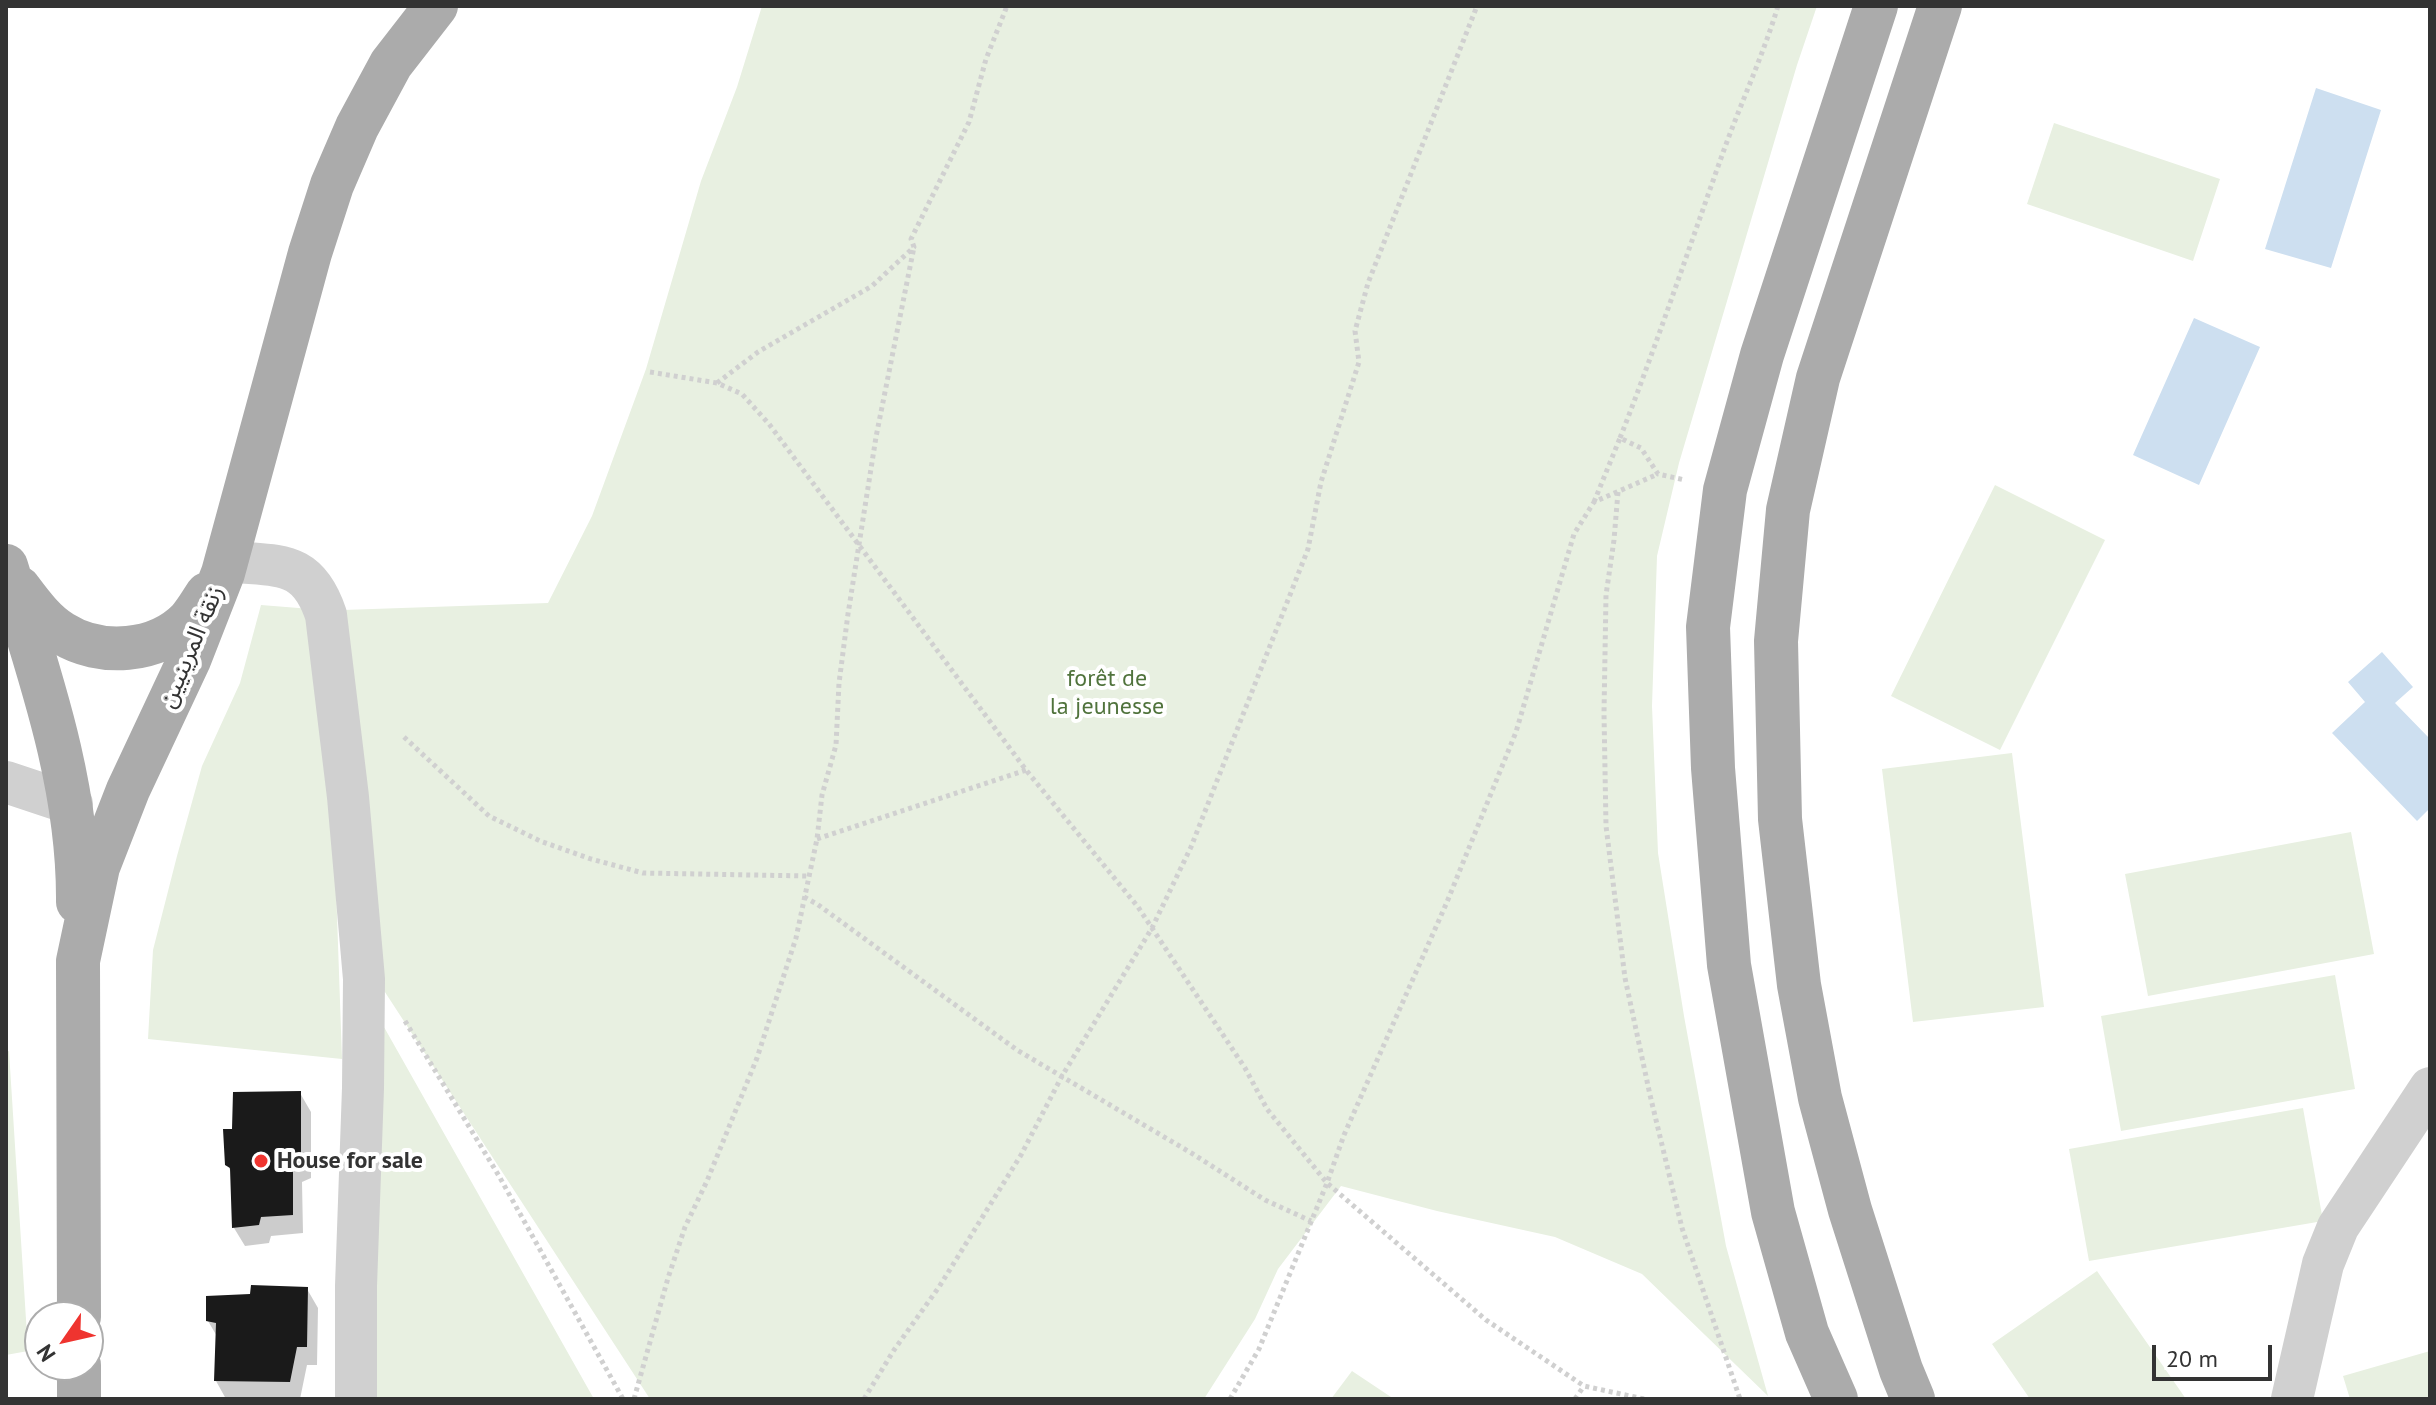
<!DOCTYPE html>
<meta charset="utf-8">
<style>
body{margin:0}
#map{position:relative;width:2436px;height:1405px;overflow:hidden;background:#fff;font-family:"PT Sans",sans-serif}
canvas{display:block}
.frame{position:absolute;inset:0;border:8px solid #333;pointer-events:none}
.north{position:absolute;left:24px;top:1301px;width:80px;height:80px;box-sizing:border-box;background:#fff;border:2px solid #adadad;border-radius:50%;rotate:236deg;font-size:22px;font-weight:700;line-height:32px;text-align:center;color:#333}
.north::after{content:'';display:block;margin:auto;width:28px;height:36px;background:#ef342f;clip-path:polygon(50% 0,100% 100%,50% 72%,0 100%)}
.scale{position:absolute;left:2152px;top:1345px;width:120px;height:36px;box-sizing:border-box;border:4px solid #333;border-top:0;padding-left:10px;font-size:24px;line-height:28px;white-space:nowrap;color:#333;-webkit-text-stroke:6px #fff;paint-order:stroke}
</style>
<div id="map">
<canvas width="2436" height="1405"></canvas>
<div class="frame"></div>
<div class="north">N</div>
<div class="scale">20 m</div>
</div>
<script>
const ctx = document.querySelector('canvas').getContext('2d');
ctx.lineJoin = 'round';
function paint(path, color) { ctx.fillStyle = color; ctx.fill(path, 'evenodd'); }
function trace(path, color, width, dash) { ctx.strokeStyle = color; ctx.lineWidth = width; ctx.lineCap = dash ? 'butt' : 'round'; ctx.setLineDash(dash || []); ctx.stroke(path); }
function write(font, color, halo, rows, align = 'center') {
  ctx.font = font + ' "PT Sans","Noto Sans Arabic",sans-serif'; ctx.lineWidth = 8; ctx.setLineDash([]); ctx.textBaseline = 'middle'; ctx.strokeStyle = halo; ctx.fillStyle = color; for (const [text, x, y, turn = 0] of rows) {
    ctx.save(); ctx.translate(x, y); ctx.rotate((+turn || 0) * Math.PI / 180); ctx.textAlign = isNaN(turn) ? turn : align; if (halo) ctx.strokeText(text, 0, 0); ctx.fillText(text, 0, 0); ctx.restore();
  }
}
paint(new Path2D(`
 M762,6H1817L1797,65L1679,463L1657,556L1652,706L1658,853L1684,1016L1726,1246L1768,1396L1642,1274L1555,1237L1437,1211L1341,1186L1278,1269L1255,1319L1204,1399H650L353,943L343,610L548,603L592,516L646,369L701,181L737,87Z
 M2054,123L2220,179L2193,261L2027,204Z
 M1995,485L2105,540L2000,750L1891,696Z
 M261,605L311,609L335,858L342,1059L148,1039L153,950L177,856L202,766L240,683Z
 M2012,753L2044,1007L1913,1022L1882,769Z
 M2351,832L2374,954L2148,996L2125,874Z
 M2335,975L2355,1089L2121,1131L2101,1016Z
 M371,1004L594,1399H363Z
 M9,1051L28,1351L6,1355V1052Z
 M2303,1108L2323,1221L2089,1261L2069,1149Z
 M2097,1271L2186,1399H2030L1992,1344Z
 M2430,1351V1399H2350L2343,1376Z
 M1352,1371L1394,1399H1331Z`), '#e8f0e1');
paint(new Path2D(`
 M2316,88L2381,110L2331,268L2265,249Z
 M2194,318L2260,347L2199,485L2133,455Z
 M2382,652L2413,687L2395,703L2430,739V808L2417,821L2332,733L2365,702L2348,682Z`), '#cddff0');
paint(new Path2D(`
 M300,1093L311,1112V1178L302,1182L303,1233L271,1236L269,1243L245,1246L234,1228L232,1174L227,1164L234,1132Z
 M307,1289L318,1308L317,1365H307L300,1399H226L216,1381L218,1338L208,1321Z`), '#0003');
paint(new Path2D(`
 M301,1091V1159L293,1163V1215L261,1217L259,1225L232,1228L230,1168L225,1165L223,1129H232L233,1092Z
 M251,1285L308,1287L307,1347H297L290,1382L214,1381L216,1323L206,1321V1296L250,1294Z`), '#1a1a1a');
trace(new Path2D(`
 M650,372L717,383L742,394L769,424L1026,770L1138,907L1245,1068L1267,1109L1327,1183L1486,1320L1584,1386L1644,1399
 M717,383L758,352L872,286L914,247L911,239L969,122L986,59L1007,6
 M1620,438C1656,346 1687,254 1720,161C1738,109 1762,59 1778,6
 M1618,492L1614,540L1606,595L1604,713L1606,826L1625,978L1650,1095L1682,1228L1740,1399
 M1594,502L1620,438L1641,448L1658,474L1685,480
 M404,737L489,816L540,841L591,859L643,873L808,876
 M817,839L1026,770
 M804,897L817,904L1017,1050L1193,1154L1265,1200L1311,1221
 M405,1021L499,1176L623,1399
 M634,1399L668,1278L685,1227L707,1181L757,1058L796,938L817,839L822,795L836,745L839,683L848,614L876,437L914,247
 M864,1399L894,1350L939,1287L1021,1155L1062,1076L1152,928L1191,847L1308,549L1321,482L1359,362L1355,331L1368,283L1477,6
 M1230,1399L1259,1349L1327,1183L1344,1135L1447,902L1516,732L1574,534L1594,502L1658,474
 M1575,1399L1584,1386`), '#d0d0d0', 5, [4, 4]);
trace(new Path2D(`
 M226,561C278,567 307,558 326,615L348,797L364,979L363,1088L356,1286V1399
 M6,782L72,804
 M2292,1399L2323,1264L2338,1227L2430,1088`), '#d0d0d0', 42);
trace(new Path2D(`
 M6,566C40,676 79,786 78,902
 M19,588C31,604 44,622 62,633C100,657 157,653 189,620C196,612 201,603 207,594
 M79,1317L78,961L98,867L128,790L189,660L223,573L310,253L332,185L357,127L391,64L436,6
 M79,1365V1399
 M1836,1399L1807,1333L1773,1212L1729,965L1713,768L1708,627L1725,490L1762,355L1876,6
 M1913,1399L1901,1370L1850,1210L1820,1098L1799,985L1780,819L1776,641L1788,510L1818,378L1940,6`), '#ababab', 44);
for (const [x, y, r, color] of [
 [261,1161,8,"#ef342f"]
]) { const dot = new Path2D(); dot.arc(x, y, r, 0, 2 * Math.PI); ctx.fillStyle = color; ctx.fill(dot); trace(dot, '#fff', 3); }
write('24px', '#333', '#fff', [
 ["زنقة المرينيين",192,647,-67]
]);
write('24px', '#50733c', '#fff', [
 ["forêt de",1107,679],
 ["la jeunesse",1107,707]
]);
write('bold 24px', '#333', '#fff', [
 ["House for sale",277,1161]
], 'left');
</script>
